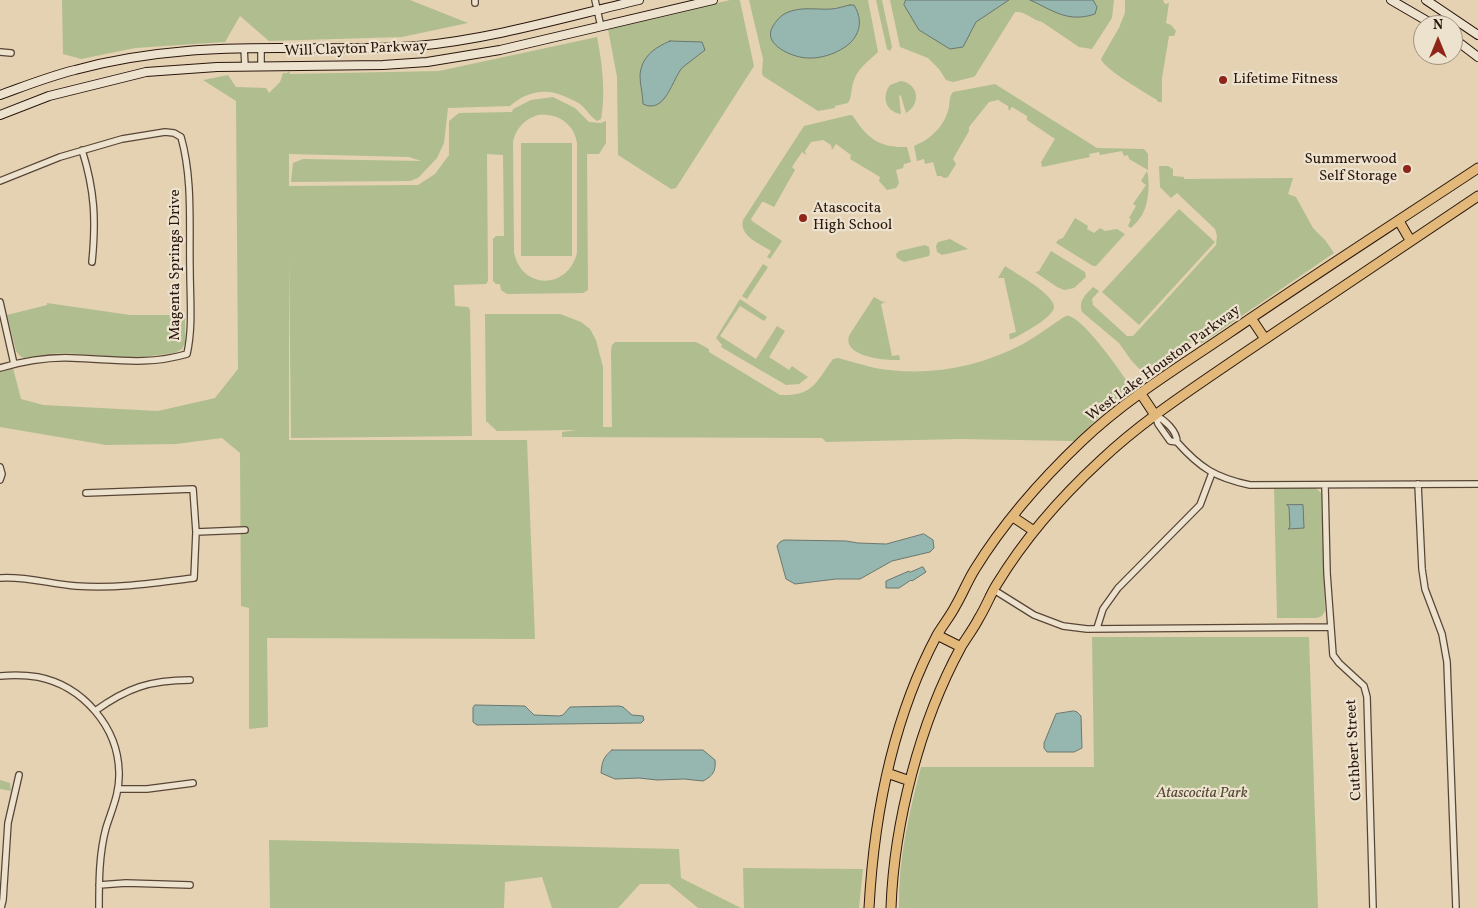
<!DOCTYPE html>
<style>
body{margin:0}
#map{position:relative;width:1478px;height:908px;overflow:hidden;background:#e4d2b3;font-family:Vollkorn,serif}
canvas{display:block}
.north{position:absolute;left:1413px;top:15px;width:50px;height:50px;box-sizing:border-box;background:#ede2ce;border:1px solid #9f9081;border-radius:50%;rotate:0deg;font-size:14px;font-weight:700;line-height:20px;text-align:center;color:#2a160d}
.north::after{content:'';display:block;margin:auto;width:18px;height:22px;background:#8f2418;clip-path:polygon(50% 0,100% 100%,50% 72%,0 100%)}
</style>
<div id="map">
<canvas width="1478" height="908"></canvas>
<div class="north">N</div>
</div>
<script>
const ctx = document.querySelector('canvas').getContext('2d');
ctx.lineJoin = 'round';
function paint(path, color) { ctx.fillStyle = color; ctx.fill(path, 'evenodd'); }
function trace(path, color, width, dash) { ctx.strokeStyle = color; ctx.lineWidth = width; ctx.lineCap = dash ? 'butt' : 'round'; ctx.setLineDash(dash || []); ctx.stroke(path); }
function write(font, color, halo, rows, align = 'center') {
  ctx.font = font + ' Vollkorn,serif'; ctx.lineWidth = 4.5; ctx.setLineDash([]); ctx.textBaseline = 'middle'; ctx.strokeStyle = halo; ctx.fillStyle = color; for (const [text, x, y, turn = 0] of rows) {
    ctx.save(); ctx.translate(x, y); ctx.rotate((+turn || 0) * Math.PI / 180); ctx.textAlign = isNaN(turn) ? turn : align; if (halo) ctx.strokeText(text, 0, 0); ctx.fillText(text, 0, 0); ctx.restore();
  }
}
paint(new Path2D(`
 M62,0H410L468,23L402,37L269,41L240,16L225,42L135,48L81,59L63,54Z
 M730,0H739L740,1L754,66L676,188L671,189L618,155L617,77L608,29Z
 M749,0H868L878,52C868,62 857,68 853,83C851,89 852,97 848,103L835,106V108L818,111L763,76L762,73L763,59Z
 M876,0H882L892,47L890,51L887,49Z
 M890,0H1114L1112,18L1092,49L1079,47L1042,22C1032,20 1026,11 1015,12L975,76L973,77L953,82L946,80L939,69L928,58L900,47Z
 M1125,0H1163L1165,4L1169,3L1166,23L1171,25L1176,31L1174,36H1169L1162,78V102H1158L1157,100C1146,93 1105,70 1101,59L1120,26V25L1125,13Z
 M597,37C602,61 606,95 601,119L597,121C590,116 586,109 580,104C576,101 570,99 566,97C545,87 526,92 510,106L448,108L444,143L437,158L418,178L410,181L291,182L293,163L303,159L421,161L409,157L289,154V186L418,185L435,174L449,155V121L459,113L512,112L513,109L531,100L553,97L575,108L589,122L601,123L606,121V143L599,154H587L588,290L583,293L507,294L501,290L500,284H496L493,281V239L496,236H504L503,155L487,154L488,281L486,284L454,285L455,306L468,307L470,310L472,436L291,438L289,257V440H527L535,639L267,638L268,727L249,729V608L241,606L240,453L222,438L176,444L106,445L0,427V372L13,368L21,399L43,405L158,411L215,398L238,369L236,101L203,80L228,75L236,87L266,88L269,93L280,82L283,73H287L289,71L290,74L439,71ZM538,115C557,113 574,123 577,143V253C568,290 521,290 514,252L513,141C517,127 525,119 538,115Z
 M901,81C919,84 921,104 906,113L901,96L899,95L901,114C886,112 881,97 890,85Z
 M995,84L1097,148L1144,149L1148,154V170L1129,159L1128,155L1124,156L1122,151L1100,155L1099,152L1089,154L1090,157L1042,167L1041,162L1055,139L1027,120V116L1012,107L1009,111L1008,106L998,100L989,102L969,127V131L953,159L956,164L948,177L944,178L941,176H937L933,162L925,164L924,159L917,161L914,146C931,139 945,126 949,107C950,101 949,97 953,92Z
 M850,115L853,116C867,138 879,148 907,147L911,162L904,164L903,168L896,170L899,183L896,188L887,190L879,181L880,177L850,159L851,155L836,144L832,150L831,145L823,140L811,142L805,151L806,155L802,152L792,167L795,170L774,207L764,202H762L751,219L752,221L782,241L770,259L767,257L771,251C759,243 739,236 743,220L804,126Z
 M521,143H572V256H521Z
 M1159,166H1168L1173,169V176L1184,177V179L1293,178L1288,194L1296,197L1313,228L1325,240L1334,253L1202,343L1184,341L1182,345L1188,348L1148,378L1131,360L1119,343L1082,312C1078,301 1086,294 1093,287L1099,291L1092,299L1093,305L1127,336H1133L1216,245L1217,236L1215,229L1177,193L1171,198L1160,187Z
 M1147,171C1150,181 1149,204 1142,215C1139,220 1135,224 1131,228L1128,226L1131,219L1129,218L1136,206L1133,204L1146,185L1141,181Z
 M1179,209L1215,242L1139,325L1102,292Z
 M1075,218L1088,226L1087,229L1094,233L1100,228L1105,231L1117,229L1125,234L1096,266H1093L1056,243L1058,240L1063,238Z
 M950,239L968,249L942,255L937,252L936,246L938,242Z
 M925,245L929,247L930,252L929,256L904,262L897,258L896,254L899,251Z
 M1051,251L1085,272L1086,277L1074,288L1064,290L1057,287L1035,272L1039,271Z
 M763,264L768,267L747,299L742,296Z
 M1005,266C1015,273 1056,295 1054,308C1051,319 1020,335 1010,340L1009,334L1016,332L1004,278H998Z
 M874,297L883,302L887,301L881,304L892,356L899,355L900,360C886,361 839,356 850,334Z
 M740,299L767,317L764,321L740,306L720,336L756,359L777,326L785,331L769,357L789,370L792,366L808,377L799,384L786,385L721,347L722,345L716,338Z
 M47,303L130,315H185V343L182,349L175,353L134,358L64,353L49,354L24,358L20,356L16,351L7,315L47,305Z
 M485,314H560L581,322L590,329L596,340L603,367V427H612L611,351L612,345L615,342H696L709,349V352L780,395C814,396 815,383 833,359L838,358C850,361 862,365 875,368C925,377 978,368 1023,344C1037,336 1050,326 1064,317C1067,316 1068,315 1071,317C1086,322 1123,374 1132,389L1125,392L1074,441L960,439L826,442L822,438L562,437V432L577,430L497,431L486,421Z
 M1274,487H1315L1321,493L1325,611L1322,616L1317,618H1277Z
 M1092,637H1309L1318,908H899C898,860 909,813 921,767H1094Z
 M0,780L10,783L11,791L0,789Z
 M269,840L679,849L681,878L741,908H698L669,884H640L618,908H552L542,877L505,882L504,908H270Z
 M743,868L863,869L859,908H744Z`), '#b0bd8f');
const water = new Path2D(`
 M906,0H1009L976,22L963,47L950,49L919,30L904,5Z
 M1030,0H1093L1097,7L1095,14C1068,23 1054,11 1030,0Z
 M850,5H854C860,15 862,26 855,37C847,50 824,59 808,58C794,58 761,45 773,26C776,21 780,16 786,13C801,6 816,10 831,9C837,9 844,6 850,5Z
 M670,41L702,42L705,50C698,56 690,61 683,67C672,78 666,115 643,104C643,95 640,85 640,76C641,57 654,48 670,41Z
 M1303,505L1304,528L1288,529L1290,527L1289,507L1287,505Z
 M924,534L933,540L934,548L930,552L892,561L860,579H836L795,584L786,579L777,546L780,542L784,540L846,541L858,543L886,544Z
 M923,567L926,572L912,581L911,580L899,588H886V581L909,571L910,572Z
 M475,705L525,706L534,715L559,716L563,715L570,707L619,706L623,707L632,715L643,716L644,720L641,723L477,725L473,722V708Z
 M1074,711L1077,712L1081,716L1082,748L1074,752H1047L1044,748V743L1056,714Z
 M612,750H703L715,760C716,771 713,776 703,781L684,779L657,780L639,778L615,779L601,773C602,762 603,757 612,750Z`);
paint(water, '#95b7b0');
trace(water, '#6a776f', 1);
const street = new Path2D(`
 M595,0L601,27
 M475,3V0
 M244,48L245,66
 M261,49V67
 M0,52L11,53
 M82,150C95,191 96,221 92,262
 M0,181L60,157L122,139L165,132L174,133L181,137C193,179 189,227 190,270C190,298 193,327 187,354C146,366 113,359 72,358C47,357 24,361 0,368
 M0,302L14,364
 M1155,415C1165,420 1177,431 1177,442L1170,441L1158,424Z
 M1177,442C1200,468 1216,478 1250,485L1478,484
 M0,467L2,474L0,480
 M1418,484L1422,569L1425,589L1442,634L1447,662L1456,908
 M1325,485L1327,573L1333,655L1339,663L1364,686L1367,697L1373,908
 M196,532L245,530
 M0,578C25,576 51,584 76,586C116,589 155,583 194,578L196,532L193,489L86,493
 M994,590L1034,615L1063,626L1087,629L1331,627
 M1097,628L1103,609L1118,588L1200,505L1212,473
 M0,676C12,675 26,675 38,677C83,686 118,727 119,772C120,792 112,809 106,828C99,854 99,881 99,908
 M95,711C127,688 150,680 190,680
 M118,789H147L193,783
 M99,885L126,883L190,885
 M1,908L3,900L8,823L19,775`);
const secondary = new Path2D(`
 M1391,0L1434,25
 M1426,0L1478,35
 M1453,38L1478,57
 M0,95C25,86 50,76 75,70C111,60 150,54 187,51C263,44 341,52 417,46C492,39 566,17 639,0
 M0,115L49,96L146,72L217,67L383,65L427,62L500,50L713,0`);
const primary = new Path2D(`
 M1399,221L1410,240
 M1251,318L1265,339
 M1141,394L1155,415
 M1013,517L1034,531
 M937,635L961,647
 M887,773L910,781
 M869,908C874,815 893,718 937,635C943,625 951,615 956,605C963,593 968,580 975,569C1004,522 1042,479 1082,441C1126,399 1179,367 1229,333C1311,277 1395,223 1478,168
 M891,908C894,823 920,722 961,647C967,637 974,628 979,618C986,607 990,595 997,584C1025,538 1061,497 1100,461C1142,421 1192,389 1240,356C1319,302 1399,250 1478,196`);
trace(street, '#584536', 8);
trace(secondary, '#2a160d', 10);
trace(primary, '#2a160d', 11);
trace(street, '#ede2ce', 5.5);
trace(secondary, '#ede2ce', 8);
trace(primary, '#e2b97a', 9);
for (const [x, y, r, color] of [
 [1223,80,5,"#8f2418"],
 [1407,169,5,"#8f2418"],
 [803,218,5,"#8f2418"]
]) { const dot = new Path2D(); dot.arc(x, y, r, 0, 2 * Math.PI); ctx.fillStyle = color; ctx.fill(dot); trace(dot, '#ede2ce', 2); }
write('15px', '#2a160d', '#ede2ce', [
 ["Will Clayton Parkway",356,50,-2],
 ["Magenta Springs Drive",176,265,-90],
 ["West Lake Houston Parkway",1164,364,-36],
 ["Cuthbert Street",1355,750,-93]
]);
write('15px', '#2a160d', '#ede2ce', [
 ["Lifetime Fitness",1233,80],
 ["Summerwood",1397,160,"right"],
 ["Self Storage",1397,177,"right"],
 ["Atascocita",813,209],
 ["High School",813,226]
], 'left');
write('italic 15px', '#524834', '#ede2ce', [
 ["Atascocita Park",1202,794]
]);
</script>
